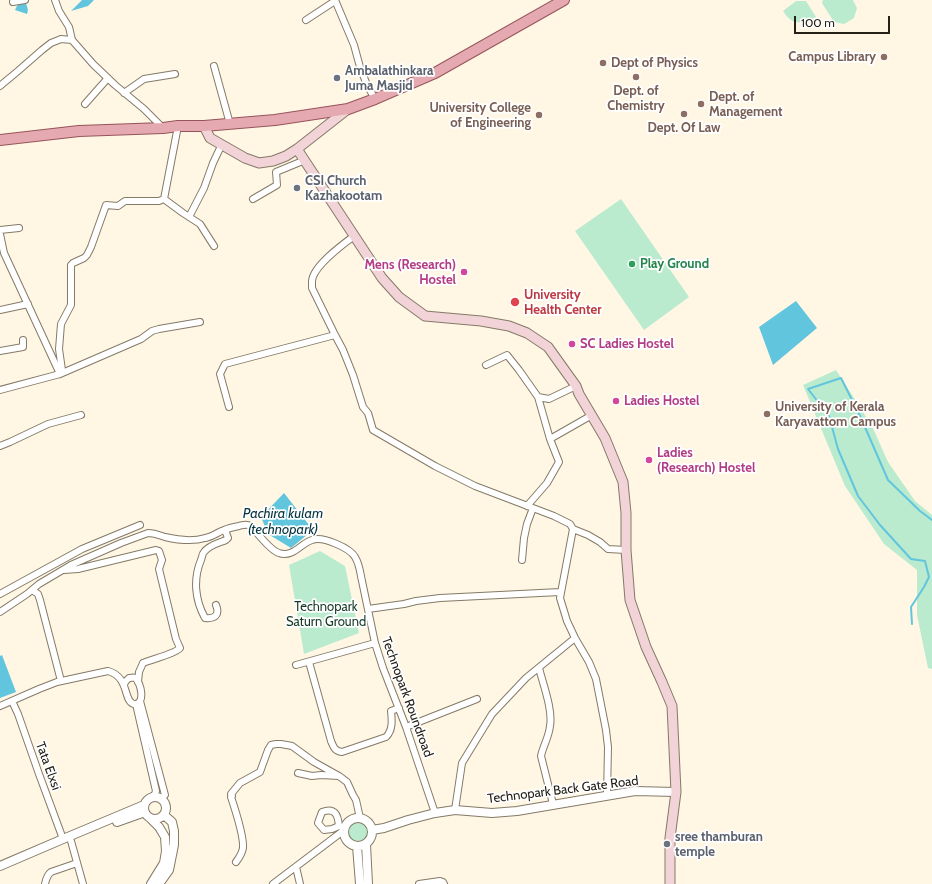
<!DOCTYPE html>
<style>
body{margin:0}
#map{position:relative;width:932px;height:884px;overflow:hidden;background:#fff6e4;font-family:Cabin,sans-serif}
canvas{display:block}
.scale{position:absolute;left:794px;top:16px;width:96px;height:18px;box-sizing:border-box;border:2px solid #252119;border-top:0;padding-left:5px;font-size:12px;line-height:14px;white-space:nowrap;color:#252119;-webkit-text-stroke:3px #fff;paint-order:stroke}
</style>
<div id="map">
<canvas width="932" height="884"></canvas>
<div class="scale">100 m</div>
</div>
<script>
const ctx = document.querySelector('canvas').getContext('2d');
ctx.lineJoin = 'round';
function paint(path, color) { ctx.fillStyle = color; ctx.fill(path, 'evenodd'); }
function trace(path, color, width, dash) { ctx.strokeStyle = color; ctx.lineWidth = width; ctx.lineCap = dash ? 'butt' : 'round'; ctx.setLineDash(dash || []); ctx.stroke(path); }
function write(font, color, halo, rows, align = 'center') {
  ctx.font = font + ' Cabin,sans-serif'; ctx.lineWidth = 3.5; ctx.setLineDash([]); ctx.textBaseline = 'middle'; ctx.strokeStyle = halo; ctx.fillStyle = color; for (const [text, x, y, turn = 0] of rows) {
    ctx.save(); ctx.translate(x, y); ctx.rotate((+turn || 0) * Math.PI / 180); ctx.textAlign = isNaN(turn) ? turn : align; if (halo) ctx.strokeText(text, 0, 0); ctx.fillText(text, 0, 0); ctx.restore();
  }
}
paint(new Path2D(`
 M823,0H853L857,8L854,18L844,24L834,22L822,3Z
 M796,1H806L816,17C802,24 792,26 783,11Z
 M621,199L689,297L644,330L575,231Z
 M836,370L872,426L888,462L915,501L932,515V669L928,668L917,615V570L884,544L845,486L803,385Z
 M320,551L345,566L359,633L304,654L289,565Z
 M347 832a11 11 0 1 1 22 0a11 11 0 1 1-22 0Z`), '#baebcf');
paint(new Path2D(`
 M82,0H94L88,6L71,11Z
 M26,3L28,10L27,14L15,10L18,4Z
 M796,301L817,328L773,365L759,327Z
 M284,493L313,530L291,548L268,534L261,517Z
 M2,655L16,692L0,698V656Z`), '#62c5de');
trace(new Path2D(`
 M912,624L911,607L924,587L929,577L925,561L911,559L880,525L858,496L838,449L829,416L808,389L841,378L861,418L888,480L920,511L932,520`), '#62c5de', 2);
const minor = new Path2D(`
 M55,0L59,11L69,27L72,40
 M335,0L354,45L360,67L367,85L375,99
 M13,2L25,0
 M306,20L335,1
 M214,66L230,124
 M0,86L18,71L42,50L51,43L61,39L72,40L93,64L115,85L144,109L163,128
 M124,93L144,79L175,74
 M85,104L108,78
 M164,199L183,213L200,224L214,246
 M253,199L277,185L276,172L305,160
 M189,217L204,188L213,163L222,144
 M0,230L19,228
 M0,234L4,253L60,374
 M354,236C342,245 313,266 312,281C312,283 312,286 312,288L335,335L343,350L353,375L363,407L368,413L373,430L435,466L475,486L554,516L570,524L573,529L588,535L600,542L608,549L626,550
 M0,310L28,304
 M0,351L23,347V340
 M486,365L507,355L519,370L538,397L549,399L576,386
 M60,374L62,370L59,349L61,324L71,305V265L73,263L84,258L87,255L91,247L106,205L118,206L125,201H159L164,199L178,126
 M0,390L60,374L141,339L152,331L159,329L200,322
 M229,407L220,374L225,364L335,335
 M550,439L592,415
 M0,446L10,442L48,424L81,415
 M527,506L547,483L559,462L550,439L538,397
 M573,529L560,598L567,621L575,638L589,662L596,679L606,730L608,747L607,796
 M522,560L524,538L527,524L533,508
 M64,570L78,569L156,550L159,551L162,560L159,569L176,639L180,648C175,654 152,659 143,663L139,672L138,682
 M32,590L38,594L40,600L61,681
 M0,594L82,549L140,525
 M216,605C220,615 215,619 205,618C195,600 193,579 201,560C202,558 202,554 204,552C209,545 219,543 226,540L228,538L225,530
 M368,609L404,604L416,601L440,598L560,592
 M0,612L27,594L39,584L71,565L121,543L148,533C154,533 159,535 165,537C178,540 192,542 205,538C212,537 218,532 224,530C229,528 234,527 239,526C243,525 245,524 248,525C253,527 254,529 257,533C262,539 272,551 279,553C293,558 301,543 312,540C323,536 350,548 355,557C360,565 360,573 362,581L375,643L383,668L406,727L435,813
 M309,662L331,741C334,748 335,751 342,752L386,737C393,730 392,720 391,711L399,708
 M296,665L375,643
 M539,668C543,684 553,710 550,726C549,737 543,746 541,756L553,804
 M12,701L18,714L39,774L63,839
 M140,701L165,795L161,799
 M136,704L156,791L155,794L149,799
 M0,706L39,689L57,682L108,671C130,677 123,702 134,704C146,705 141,682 135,678C133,677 132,678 129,678L125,682L124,685
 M406,727L477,699
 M298,773L312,776L321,775L339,776L347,782L353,795L356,800L360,818
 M455,810L462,763L492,714L526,678L575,638
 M339,826L332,829L324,830L318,823L319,820L322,812C335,807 338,815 339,826L344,828
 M71,841L83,884
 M236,862C239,858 242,854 243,848C244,836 235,809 231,797L232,796L231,794L240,783L260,772L268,750L271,745L276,744H281L292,746L314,762L339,776
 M296,867L300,884
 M45,884C46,879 47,875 51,872L77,863
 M273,884L343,831
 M419,884L440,881L443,882L444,884`);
const tertiary = new Path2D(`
 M144 808a11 11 0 1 1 22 0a11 11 0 1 1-22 0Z
 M344 832a14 14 0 1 1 28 0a14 14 0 1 1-28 0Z
 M151,819L159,827L165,837L166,851L164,863L151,884
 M117,822L145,812
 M372,830L384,828L408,820L435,813L455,810L492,813L517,811L635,791L676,792
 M366,844L368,884
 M357,846L360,884
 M0,866L63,839L144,805
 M159,884L169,870L174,845V831L172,822L164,815`);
const secondary = new Path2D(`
 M204,126L210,138L245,158L259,163L273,161L286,156L297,149L348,109
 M297,149L382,278L399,297L425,316L481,321L509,326L527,333L548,347L576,386L579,394L605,438L623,482L626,513V550L630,600L646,647L662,682L672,706L676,792L670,838V884`);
const primary = new Path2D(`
 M0,140L79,131L163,128L178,126H204L275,120L348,109L375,99L435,73L564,0`);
trace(minor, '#847a67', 8);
trace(tertiary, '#847a67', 10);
trace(secondary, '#847a67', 11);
trace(primary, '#96545a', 12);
trace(minor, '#fff', 6);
trace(tertiary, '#fff', 8);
trace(secondary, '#f2d4d8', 9);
trace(primary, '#e5a9b1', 10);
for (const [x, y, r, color] of [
 [884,57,4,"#8d6e63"],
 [603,63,4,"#8d6e63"],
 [636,77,4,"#8d6e63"],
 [337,78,4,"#6b7280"],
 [701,104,4,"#8d6e63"],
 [684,114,4,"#8d6e63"],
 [539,115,4,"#8d6e63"],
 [297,188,4,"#6b7280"],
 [632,264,4,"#2e9e5b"],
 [464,272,4,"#d1479c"],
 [515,302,5,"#e0444e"],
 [572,344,4,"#d1479c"],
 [616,401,4,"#d1479c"],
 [767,414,4,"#8d6e63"],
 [649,460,4,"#d1479c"],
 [667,844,4,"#6b7280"]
]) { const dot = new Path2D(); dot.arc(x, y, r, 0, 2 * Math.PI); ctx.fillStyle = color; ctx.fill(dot); trace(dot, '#fff', 1.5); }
write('bold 13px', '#785e54', '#fff', [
 ["Campus Library",876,57,"right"],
 ["Dept of Physics",611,63],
 ["Dept. of",636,91,"center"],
 ["Chemistry",636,106,"center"],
 ["Dept. of",709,97],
 ["Management",709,112],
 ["University College",531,108,"right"],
 ["of Engineering",531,123,"right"],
 ["Dept. Of Law",684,128,"center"],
 ["University of Kerala",775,407],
 ["Karyavattom Campus",775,422]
], 'left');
write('bold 13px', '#5b616d', '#fff', [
 ["Ambalathinkara",345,71],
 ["Juma Masjid",345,86],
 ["CSI Church",305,181],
 ["Kazhakootam",305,196],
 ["sree thamburan",675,837],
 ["temple",675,852]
], 'left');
write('bold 13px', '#27864d', '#fff', [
 ["Play Ground",640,264]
], 'left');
write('bold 13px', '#b23c85', '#fff', [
 ["Mens (Research)",456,265,"right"],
 ["Hostel",456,280,"right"],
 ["SC Ladies Hostel",580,344],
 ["Ladies Hostel",624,401],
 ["Ladies",657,453],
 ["(Research) Hostel",657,468]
], 'left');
write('bold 13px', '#be3a42', '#fff', [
 ["University",524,295],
 ["Health Center",524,310]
], 'left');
write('13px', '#173a28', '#fff', [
 ["Technopark",326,607],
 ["Saturn Ground",326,622]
]);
write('13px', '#252119', '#fff', [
 ["Technopark Roundroad",407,697,70],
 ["Tata Elxsi",48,766,70],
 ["Technopark Back Gate Road",563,790,-7]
]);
write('italic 14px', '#053540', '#fff', [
 ["Pachira kulam",283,514],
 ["(technopark)",283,530]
]);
</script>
